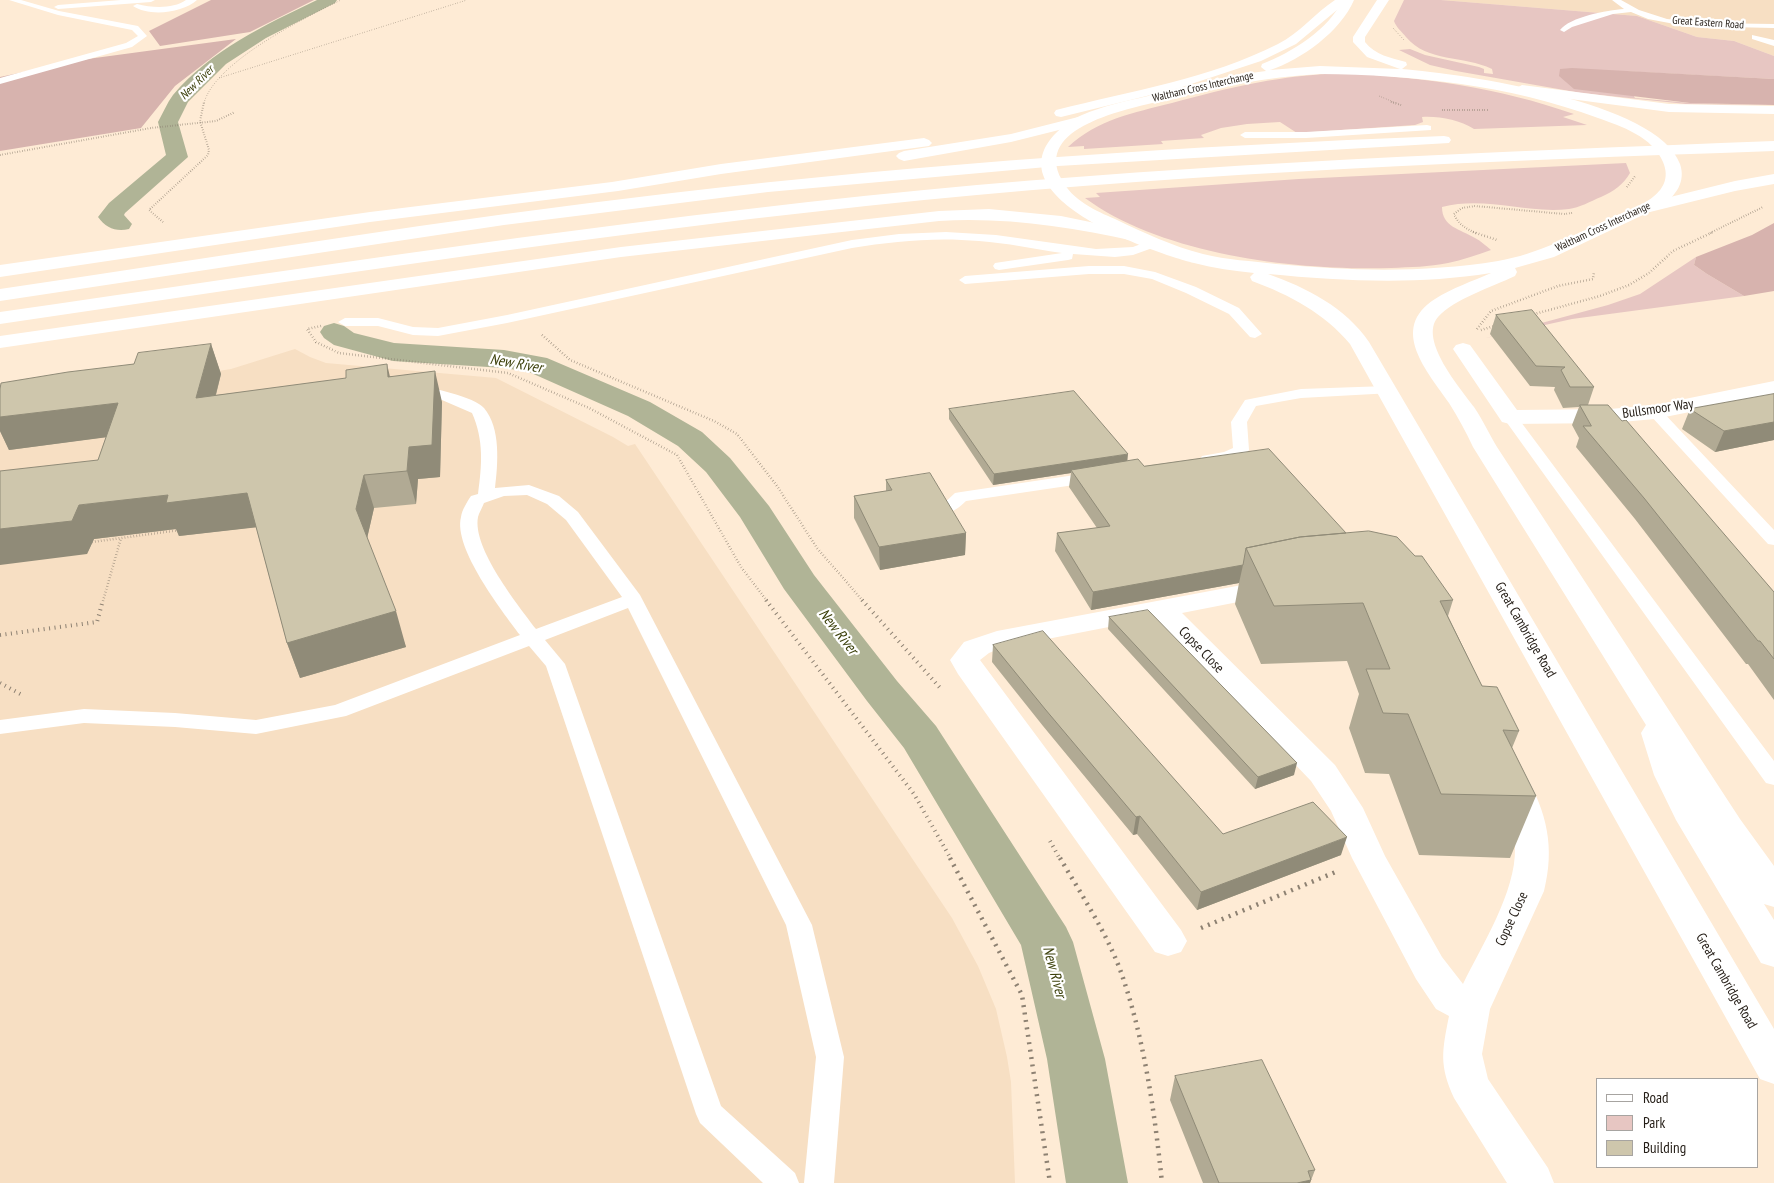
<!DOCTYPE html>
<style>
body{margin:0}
#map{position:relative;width:1774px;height:1183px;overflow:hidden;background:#feebd5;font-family:"PT Sans Narrow",sans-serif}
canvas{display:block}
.legend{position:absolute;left:1596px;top:1078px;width:162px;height:90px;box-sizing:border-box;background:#fff;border:1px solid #a7a4a1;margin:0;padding:6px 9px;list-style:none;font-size:15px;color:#231c15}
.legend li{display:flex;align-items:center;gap:10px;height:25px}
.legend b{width:25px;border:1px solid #a7a4a1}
</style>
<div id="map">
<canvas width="1774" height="1183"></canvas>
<ul class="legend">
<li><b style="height:6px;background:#fff"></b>Road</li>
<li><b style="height:14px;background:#e7c6c2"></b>Park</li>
<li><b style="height:14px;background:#cec6ac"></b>Building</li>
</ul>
</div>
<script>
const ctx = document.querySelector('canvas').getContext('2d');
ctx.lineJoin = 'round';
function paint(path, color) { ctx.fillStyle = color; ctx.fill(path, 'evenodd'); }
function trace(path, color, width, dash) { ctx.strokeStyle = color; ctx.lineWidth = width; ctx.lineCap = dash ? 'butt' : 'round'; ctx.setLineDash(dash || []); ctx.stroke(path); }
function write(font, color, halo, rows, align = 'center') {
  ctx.font = font + ' "PT Sans Narrow",sans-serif'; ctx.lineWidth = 4.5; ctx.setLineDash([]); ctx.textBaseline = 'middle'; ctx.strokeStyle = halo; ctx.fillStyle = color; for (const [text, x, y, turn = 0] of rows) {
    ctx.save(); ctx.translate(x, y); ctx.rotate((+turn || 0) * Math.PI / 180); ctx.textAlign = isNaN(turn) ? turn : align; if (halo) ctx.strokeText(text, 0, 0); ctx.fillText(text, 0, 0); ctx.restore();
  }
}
paint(new Path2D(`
 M1441,0H1774V56L1734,41L1697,37L1637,16Z
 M295,349L310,357L326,363L496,378L613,437L628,446L635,444L952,918L978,966L996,1009L1007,1057L1011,1082L1015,1183H0V405L231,369Z`), '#f7dfc3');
paint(new Path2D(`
 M1404,0H1441L1637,16L1697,37L1734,41L1774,56V79L1620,71L1635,98L1690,103L1774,105L1686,104L1581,93L1456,71L1430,65L1399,50L1410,49L1425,55L1479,67L1484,69V73L1493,74L1492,69C1463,55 1428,63 1406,37C1402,32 1396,27 1394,21Z
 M1344,73C1427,78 1496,87 1574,114L1563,117L1587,125L1474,129C1459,120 1440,116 1422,117L1423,122L1415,125L1297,133L1280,122L1247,124L1221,128L1201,135L1204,138L1161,141L1163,144L1084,149V146L1068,147C1098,119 1133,113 1172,103C1231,87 1282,75 1344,73Z
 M1626,163L1630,173C1623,185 1614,191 1601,197C1591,201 1579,208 1569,209C1526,214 1486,196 1442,207C1442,227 1460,229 1475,238C1481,241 1486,246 1491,250C1477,255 1462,260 1448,263C1429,267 1410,267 1391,268C1298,271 1162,255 1085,198L1100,197L1096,193L1299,179Z
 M1696,257L1694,265L1707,274L1744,296L1572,319L1486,338L1608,305L1640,294Z`), '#e7c6c2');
paint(new Path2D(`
 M211,0H314L250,32L160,46L149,31Z
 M236,39L175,86L141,128L0,151V77L80,60Z
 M1572,68L1774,79V105L1690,103L1574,89L1559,76L1560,69Z
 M1774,223V291L1744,296L1707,274L1694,265L1696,257L1752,235Z`), '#d7b3ae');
paint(new Path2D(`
 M317,0H337L335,3L266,38L226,64L188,102L178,122L188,157L125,213L124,215L132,224L129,229C116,232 106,228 98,217L109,203L166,155L158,122C163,113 167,103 173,95C211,50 265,25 317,0Z
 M334,323L344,326L354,333L394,343L504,350L547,358L650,402L702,432L730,458L769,506L814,575L897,681L936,726L1066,927L1073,942L1105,1059L1128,1183H1066L1047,1059L1021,945L904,748L867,701L784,589L740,517L706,472L678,446L628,416L529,372L504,368L393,361L334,345L324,338L320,332L324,326Z`), '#b0b496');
trace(new Path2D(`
 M1393,28L1404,40
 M219,78L467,0
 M1379,96L1396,103
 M204,103C215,62 304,18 341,0`), '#8d8172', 1, [0.5, 2]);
trace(new Path2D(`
 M1391,102L1401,105
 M1442,110H1488
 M0,155L151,128L216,121L235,112
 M1627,187L1635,176
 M163,222L149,210L208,155L209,150L200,121L204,102
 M1476,233C1466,229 1458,224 1454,214L1462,208L1475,206L1564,214L1572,213
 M1710,233L1763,207`), '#8d8172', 2, [0.5, 2]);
trace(new Path2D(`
 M1473,232L1497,240
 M1531,315L1600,296L1629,285L1649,273L1673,251L1713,232
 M321,326L307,329L316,342L339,353L508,373L589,408L677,455L741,567L767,601
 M1477,329L1491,311L1558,286L1593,279L1594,272
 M1481,330L1494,326
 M542,335L570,360L714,421L737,434L777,486L817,548L863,601
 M92,542L180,530
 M103,601L121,538`), '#8d8172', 2.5, [0.5, 2.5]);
trace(new Path2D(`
 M766,600L914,794L951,859
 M862,600L942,690
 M0,635L97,622L103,600
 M0,683L24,696
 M1050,841L1060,859`), '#8d8172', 4, [1, 4.5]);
trace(new Path2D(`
 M950,858L1022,995L1050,1183
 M1060,858C1081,894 1110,938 1123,978C1145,1043 1155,1115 1162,1183
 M1201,928L1338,871`), '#8d8172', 4.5, [2, 5.5]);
paint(new Path2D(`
 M9,0H21L59,11L138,26L147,36L132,47L0,84V78L126,43L138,36L132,30L58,15Z
 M121,0H155L151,2L58,9L54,7L58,5Z
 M186,0H197C183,13 149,17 133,6L137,4C153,8 173,9 186,0Z
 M1612,0H1621L1639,10L1667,19L1704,23L1774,24V28L1685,26L1648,19L1631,12L1613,14L1572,27L1564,32L1560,30C1570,17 1607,10 1624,9Z
 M1752,35L1774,40V46L1752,39Z
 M1427,125L1431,126V130L1306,138H1245L1240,135L1245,132H1306Z
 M946,232L996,235L1096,249L1133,247L1154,239L1160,243L1158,246L1133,255L1115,257L1073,254L1072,259L1068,260L999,270L995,269L993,266L995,263L1062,253C1034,249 1007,243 979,241C936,237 894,241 852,248L507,323L438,336L413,335L378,326H345L338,322L345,318H378L413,327L438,328L507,315L852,240L899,234Z
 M1089,266H1124L1155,272L1196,287L1239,308L1262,334L1255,338L1250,337L1229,314L1186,293L1152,279L1124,274H1089L965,284L959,280L965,276Z
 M415,385C430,387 475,397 484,408C501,428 498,464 495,488L529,485L559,496L578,512L640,595L812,925L844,1057L834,1183H804L816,1057L786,925L628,608L545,640L565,664L721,1106L795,1173L799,1183H763L700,1123L696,1114L546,666L529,646L346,716L256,734L175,727L84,723L0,734V720L84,709L175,713L256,720L335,705L520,635C502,611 453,548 461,517C462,510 467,502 471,496L478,494C482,465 484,440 472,413L435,397L410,392L408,389L410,386ZM527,495L547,504L566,520L622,597L536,629C518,605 472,548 478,517C479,513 482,508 484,503L504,496Z
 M1387,386L1392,387L1394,390L1392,393L1301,398L1256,406L1247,422L1249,450C1241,461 1215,466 1202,462L1200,459L1202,456L1224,452L1233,448L1231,422L1245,400L1301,389Z
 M1655,407L1660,409L1774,530V545L1768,544L1650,415L1647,412L1650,409Z
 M1510,412L1515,414L1774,761V785L1766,783L1505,420L1502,417L1505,414Z
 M1095,472L1101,473L1103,477L1101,481L966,501C958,508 954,513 943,511L940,507L955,493L961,492Z`), '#fff');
paint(new Path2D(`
 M1463,343L1470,345L1517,410L1610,409L1655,405L1774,381V395L1655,419L1610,423L1510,424L1502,422L1453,349L1456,345Z
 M1274,579L1284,581L1288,587L1284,593L1182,613L1335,765L1363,808L1385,856L1442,957L1463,984C1482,945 1516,892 1515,848C1515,825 1506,803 1497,782L1501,774L1513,770L1525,774C1547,813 1555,847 1544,891L1490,1009L1482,1054L1488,1079L1548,1168L1554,1183H1507L1454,1098C1439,1065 1442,1051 1449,1016L1436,1009L1416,979L1352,858L1331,811L1311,781L1155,618L1001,648L989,653L980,660L1181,930L1187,941L1181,952L1168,956L1155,952L958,674L950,660L964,642L997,631Z`), '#fff');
paint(new Path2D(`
 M1342,0H1354C1341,31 1301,60 1270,70L1320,66L1400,69L1367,57L1353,42V37L1377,0H1389L1365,37V42C1375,55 1391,58 1406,62L1407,65L1402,69C1462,74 1658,101 1680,164C1686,182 1676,195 1662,206L1554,257L1515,268L1517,272L1515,276C1492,287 1454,299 1438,317C1418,340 1461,389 1474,407C1483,420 1489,434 1497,447L1740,819L1774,866V907L1764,904L1774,920V967L1761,963L1676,820L1654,775L1641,733L1646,725L1473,447C1466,432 1458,417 1449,403C1428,372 1388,329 1435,299C1452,288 1473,281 1491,273C1416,285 1343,281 1268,274C1307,288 1345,307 1369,342L1774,1029V1084L1760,1079L1350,344C1324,313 1290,295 1252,281L1250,277L1254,273C1234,271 1214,268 1194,263C1152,252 996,199 1054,135C1062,127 1072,119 1082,115C1103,106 1126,101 1148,96C1187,86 1226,76 1266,71L1261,67L1262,64C1291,53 1330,29 1342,0ZM1320,74C1415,75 1508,85 1598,118C1621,126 1653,137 1663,162C1677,195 1634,208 1611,218C1574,235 1538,254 1498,261C1424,273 1350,271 1276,264C1252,261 1227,260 1203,254C1172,246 1144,233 1115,219C1096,211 1072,200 1062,180C1032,127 1128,109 1161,101C1214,87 1266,77 1320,74Z`), '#fff');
paint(new Path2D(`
 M1335,0H1349L1296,44L1261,61L1179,88L1061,117L1056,116L1054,113L1056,110C1131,91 1209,79 1278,44C1300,33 1315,13 1335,0Z
 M1522,85L1669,104L1774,106V114L1669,112L1517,92L1515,89Z
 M1086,115L1091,116L1093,119L1091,122L1011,142L904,161L899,159L896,156L899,153L904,151L1011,134Z
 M1444,136L1449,137L1451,140L1449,143L1058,166L768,192L504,225L0,301V289C224,256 447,219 672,193C929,163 1186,146 1444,136Z
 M924,138L929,140L932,143L929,146L721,174L618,191L370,222L0,277V265L370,212L612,182L721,164Z
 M1774,141V151C1490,161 1207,172 924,200C615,231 307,279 0,324V312C308,268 615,220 924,190C1207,163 1490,152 1774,141Z
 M1774,174V184L1735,191L1650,212L1644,211L1642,207L1644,203L1650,202L1735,181Z
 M989,209L1061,216L1134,231L1140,232L1143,236L1140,240L1134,241C1069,227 1006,217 939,221L621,257L0,348V336L621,247L939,211Z`), '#fff');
paint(new Path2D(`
 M1496,315L1594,387L1588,405L1622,421L1774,592V700L1748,664H1746L1635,519L1576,447L1579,438L1572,425L1579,407L1563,408L1554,390L1555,387L1530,386L1490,334Z
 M211,344L221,374L216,395L390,376L442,402L440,477L418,479L416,504L374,508L367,538L406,647L300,678L287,643L256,527L179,536L176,529L94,539L87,554L98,460L106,437L9,450L0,431V389L134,364Z
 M1774,394V440L1715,452L1682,429L1690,409Z
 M949,409L1144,466L1346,533L1453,600L1448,616L1482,686L1519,731L1512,748L1536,796L1510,858L1419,855L1389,774L1365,773L1349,728L1359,694L1347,661L1261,664L1235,604L1239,583L1091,610L1055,551L1057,533L1097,528L1069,487L1071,473L993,485L949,419Z
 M886,480L966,533L965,555L880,570L854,518V496L886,491Z
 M1109,617L1294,775L1255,789L1108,629Z
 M993,645L1223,834L1341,855L1197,910L1137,834L1133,835L1043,726L992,662Z
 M1175,1076L1315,1170L1310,1183H1203L1170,1100Z`), '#b1aa94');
paint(new Path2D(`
 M211,344L221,374L207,429L196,398Z
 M387,364L394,394L388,377Z
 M435,371L442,402L440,477L418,479L416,504L407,471L409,447Z
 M118,403L131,434L9,450L0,431V417Z
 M1774,422V440L1715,452L1724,431Z
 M1128,454L1127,465L1071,470V473L993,485L994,474Z
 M364,475L374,508L366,543L356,509Z
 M247,493L259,527L179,536L176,529L94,539L87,554L0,565V529L79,505L168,495Z
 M966,533L965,555L880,570L879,547Z
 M1243,565L1239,583L1091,610L1093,592Z
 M396,611L406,647L300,678L287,643Z
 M1297,763L1294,775L1255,789L1258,777Z
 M1140,816L1137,834L1133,835L1136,817Z
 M1347,837L1341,855L1197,910L1201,892Z
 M1311,1180L1310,1183H1297Z`), '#908b78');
const building = new Path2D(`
 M1532,310L1594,387H1570L1561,370L1565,367L1536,366L1496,315Z
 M211,344L196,398L346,378V370L387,364L388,377L435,371L432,445L409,447L407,471L364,475L356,509L396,611L287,643L247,493L166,503L168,495L79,505L72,521L0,529V471L98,460L118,403L0,417V389L1,383L68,372L134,364L138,353Z
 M1074,391L1128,454L994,474L949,409Z
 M1774,394V422L1724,431L1690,409Z
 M1580,405H1608L1622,421L1626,420L1774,592V659L1760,641H1758L1644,498L1583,426H1591Z
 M1269,449L1346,533L1300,537L1246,548L1243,565L1093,592L1057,533L1110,526L1071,470L1138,459L1144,466Z
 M930,473L966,533L879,547L854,496L892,490L886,480Z
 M1369,531L1397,537L1415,556H1422L1453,600L1440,601L1482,686L1497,687L1519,731L1503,730L1536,796L1441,794L1408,714L1383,713L1366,669H1390L1363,603L1274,606L1246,548L1300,537Z
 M1148,610L1297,763L1258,777L1109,617Z
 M1043,631L1223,834L1313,802L1347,837L1201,892L1140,816L1136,817L1045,709L993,645Z
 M1262,1060L1315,1170L1308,1171L1311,1180L1297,1183H1219L1175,1076Z`);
paint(building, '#cec6ac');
trace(building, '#908b78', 1);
write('11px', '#231c15', '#fff', [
 ["Great Eastern Road",1708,23,4],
 ["Waltham Cross Interchange",1203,87,-13],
 ["Waltham Cross Interchange",1603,227,-25]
]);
write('italic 12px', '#3d410c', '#fff', [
 ["New River",197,83,-45]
]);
write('14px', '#231c15', '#fff', [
 ["Bullsmoor Way",1658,409,-8],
 ["Great Cambridge Road",1525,630,60],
 ["Copse Close",1201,650,46],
 ["Copse Close",1512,919,-65],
 ["Great Cambridge Road",1726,981,60]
]);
write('italic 15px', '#3d410c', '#fff', [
 ["New River",516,364,10],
 ["New River",838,632,52],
 ["New River",1054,972,75]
]);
</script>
